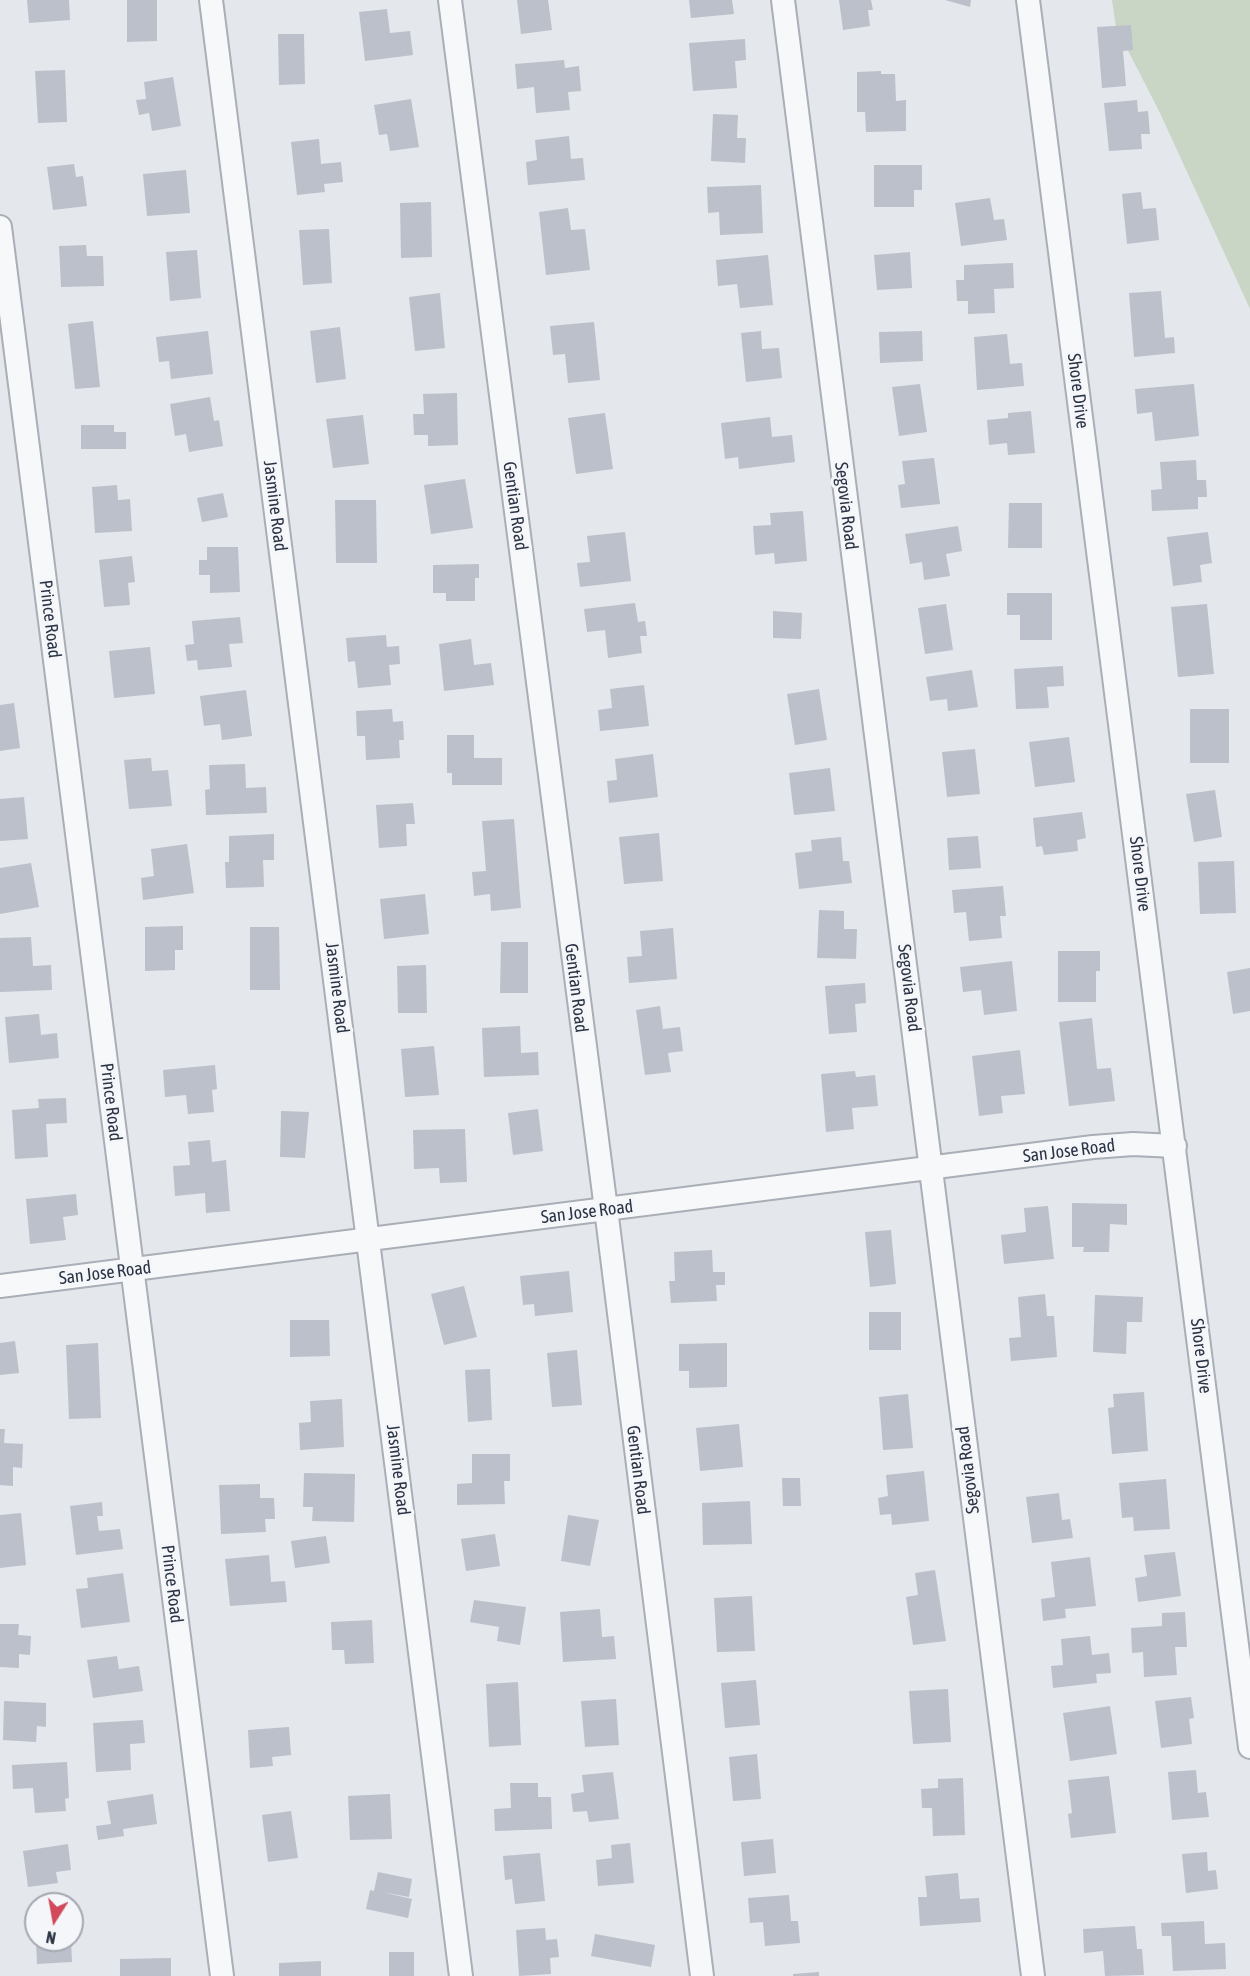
<!DOCTYPE html>
<style>
body{margin:0}
#map{position:relative;width:1250px;height:1976px;overflow:hidden;background:#e4e7ec;font-family:"Asap Condensed",sans-serif}
canvas{display:block}
.north{position:absolute;left:24px;top:1892px;width:60px;height:60px;box-sizing:border-box;background:#f4f6f9;border:2px solid #a4a8b1;border-radius:50%;rotate:191deg;font-size:16px;font-weight:700;line-height:24px;text-align:center;color:#2b3445}
.north::after{content:'';display:block;margin:auto;width:21px;height:27px;background:#d1495b;clip-path:polygon(50% 0,100% 100%,50% 72%,0 100%)}
</style>
<div id="map">
<canvas width="1250" height="1976"></canvas>
<div class="north">N</div>
</div>
<script>
const ctx = document.querySelector('canvas').getContext('2d');
ctx.lineJoin = 'round';
function paint(path, color) { ctx.fillStyle = color; ctx.fill(path, 'evenodd'); }
function trace(path, color, width, dash) { ctx.strokeStyle = color; ctx.lineWidth = width; ctx.lineCap = dash ? 'butt' : 'round'; ctx.setLineDash(dash || []); ctx.stroke(path); }
function write(font, color, halo, rows, align = 'center') {
  ctx.font = font + ' "Asap Condensed",sans-serif'; ctx.lineWidth = 6; ctx.setLineDash([]); ctx.textBaseline = 'middle'; ctx.strokeStyle = halo; ctx.fillStyle = color; for (const [text, x, y, turn = 0] of rows) {
    ctx.save(); ctx.translate(x, y); ctx.rotate((+turn || 0) * Math.PI / 180); ctx.textAlign = isNaN(turn) ? turn : align; if (halo) ctx.strokeText(text, 0, 0); ctx.fillText(text, 0, 0); ctx.restore();
  }
}
paint(new Path2D(`
 M1112,0H1250V309L1160,113L1116,27Z`), '#c9d6c5');
paint(new Path2D(`
 M27,0H69L70,20L29,23Z
 M127,0H157V41L127,42Z
 M517,0H548L552,30L521,34Z
 M689,0H732L734,14L691,18Z
 M839,0H871L873,10H868L870,26L843,30Z
 M945,0H971L970,7Z
 M387,9L390,33L410,31L413,55L365,61L359,12Z
 M1131,25L1133,50L1123,51L1126,86L1102,88L1097,27Z
 M278,34H304L305,84L279,85Z
 M745,39L746,60L735,61L737,88L693,91L689,43Z
 M564,60L565,68L579,66L581,91L568,92L570,110L536,113L534,87L517,89L515,64Z
 M65,70L67,122L38,123L35,71Z
 M881,71V74H895L896,101L906,100V131L866,132L865,112H857V72Z
 M173,77L181,126L152,131L149,113L139,115L136,100L146,99L144,82Z
 M411,99L419,147L390,151L387,134L379,135L374,105Z
 M1137,100L1138,112L1148,111L1150,134H1141L1142,149L1109,151L1104,103Z
 M713,114L738,115L737,138H746L745,163L711,161Z
 M569,136L571,159L583,158L585,180L528,185L526,162L537,160L535,140Z
 M319,139L321,164L341,162L343,182L324,184L325,192L297,195L291,142Z
 M74,164L76,177L83,176L87,206L53,210L47,167Z
 M874,165H922V190H914V207H874Z
 M186,170L190,213L147,216L143,174Z
 M761,185L763,233L720,235L719,212L708,213L707,187Z
 M1141,192L1143,209L1156,208L1159,240L1127,244L1122,194Z
 M990,198L994,220L1004,219L1007,240L961,246L955,203Z
 M431,202L432,257L401,258L400,203Z
 M568,208L571,230L585,229L590,270L546,275L539,212Z
 M329,229L332,283L303,285L299,230Z
 M86,245L87,256H103L104,286L61,287L59,246Z
 M197,250L201,298L170,301L166,252Z
 M910,252L912,288L877,290L874,255Z
 M768,255L773,305L740,308L737,284L718,286L716,260Z
 M1013,263L1014,288L994,289L995,313L968,314V301H957L956,280H964V265Z
 M1161,291L1165,338L1174,337L1175,353L1134,357L1129,293Z
 M440,293L445,348L415,351L409,297Z
 M93,321L100,387L75,389L68,324Z
 M594,322L600,380L568,383L565,354L553,355L550,326Z
 M340,327L346,379L316,383L310,331Z
 M208,331L213,374L171,379L169,361L159,362L156,337Z
 M761,331L762,349L779,348L782,378L746,382L741,333Z
 M922,331L923,361L880,363L879,332Z
 M1007,334L1010,364L1022,363L1024,386L977,390L974,337Z
 M920,384L927,432L899,436L892,387Z
 M1194,384L1199,436L1155,441L1152,412L1137,414L1135,389Z
 M457,393L458,445L428,446V435H414L413,414H424L423,394Z
 M210,397L214,421L219,420L223,446L189,452L186,434L175,436L170,404Z
 M1031,411L1035,453L1008,455L1007,443L989,445L987,420L1008,418V413Z
 M605,413L613,469L576,474L568,418Z
 M363,415L369,464L333,468L326,419Z
 M770,417L772,437L792,435L795,462L739,469L738,457L725,459L721,423Z
 M81,425H114V432H126V449H81Z
 M934,458L940,504L901,508L898,485L905,484L902,461Z
 M1196,460L1197,480H1206L1207,497H1198V509L1152,511L1151,490L1162,489L1160,462Z
 M465,479L473,528L431,534L424,485Z
 M117,485L118,500L130,499L132,531L95,533L92,487Z
 M223,493L228,517L202,522L197,498Z
 M335,500H376L377,563H336Z
 M1009,503H1042V548H1008Z
 M803,511L807,561L775,564L774,553L755,555L753,526L771,525L770,513Z
 M958,526L962,551L946,554L950,576L924,580L922,562L910,564L905,534Z
 M625,532L631,581L580,587L577,563L590,562L587,536Z
 M1208,532L1212,563L1200,565L1202,582L1173,586L1167,537Z
 M207,547H238L240,592L210,593V575H199V560H207Z
 M132,556L135,582L128,583L130,605L104,607L99,560Z
 M479,564V578H475V601H446V593H433V565Z
 M1007,593H1052V640H1020V615H1007Z
 M635,603L638,622L645,621L647,636H640L642,653L608,658L605,630L587,632L584,609Z
 M946,604L953,650L925,654L918,608Z
 M1207,604L1214,674L1178,677L1171,607Z
 M773,611L802,613L801,639L773,638Z
 M240,617L243,643L229,644L232,667L198,670L197,660L187,661L185,645L194,644L192,621Z
 M386,635L387,647L399,646L400,664L389,665L391,685L358,688L355,661L348,662L346,638Z
 M471,639L474,665L491,663L494,685L444,691L439,644Z
 M150,647L155,694L114,698L109,651Z
 M1063,666L1064,686L1047,687L1049,708L1016,709L1014,669Z
 M972,670L978,707L948,711L947,699L930,701L926,677Z
 M644,685L649,726L600,731L598,710L612,708L610,689Z
 M819,689L827,740L795,745L787,694Z
 M246,690L252,736L222,740L220,724L204,726L200,696Z
 M14,703L20,748L0,751V705Z
 M392,709L393,722L403,721L404,740H399L400,758L366,760L365,736H357L356,711Z
 M1190,709H1229V763H1190Z
 M447,735H474V758H502V785H452V773H447Z
 M1069,737L1075,782L1035,787L1029,742Z
 M975,749L980,794L947,797L942,752Z
 M653,754L658,797L609,803L607,781L617,780L615,759Z
 M151,758L152,771L168,770L172,806L129,809L124,760Z
 M245,764L246,788L266,787L267,813L206,815L205,790L210,789L209,765Z
 M830,768L835,811L794,815L789,773Z
 M1215,790L1222,837L1194,842L1186,794Z
 M24,797L28,839L0,841V799Z
 M413,803L415,824H406L407,846L379,848L376,805Z
 M1082,812L1086,838L1077,840L1078,851L1044,855L1042,846L1036,847L1033,818Z
 M514,819L521,908L491,911L490,894L474,896L472,872L486,871L482,821Z
 M659,833L663,881L624,884L619,837Z
 M274,834V860H263L264,887L226,888L225,862H229V836Z
 M978,836L981,868L949,870L947,838Z
 M841,837L843,861H849L852,883L799,889L795,853L812,851L811,840Z
 M187,844L194,893L143,900L141,878L154,876L151,849Z
 M1234,861L1236,913L1200,914L1198,862Z
 M31,863L39,907L0,914V868Z
 M1003,886L1006,916H1000L1002,938L969,941L966,912L954,913L952,890Z
 M425,894L429,934L384,939L380,899Z
 M819,910L844,911V929H857L856,959L817,958Z
 M183,926V950H175V970L145,971V927Z
 M250,927H279L280,990H250Z
 M673,928L677,979L629,983L627,957L642,956L640,931Z
 M31,937L33,966L51,965L52,990L0,992V938Z
 M501,942H528V993H500Z
 M1058,951H1100V971H1096V1002H1058Z
 M1012,961L1017,1011L984,1015L981,990L963,992L960,967Z
 M426,965L427,1013H398L397,966Z
 M1250,968V1011L1233,1014L1227,972Z
 M865,983L866,1003L855,1004L857,1032L829,1034L825,986Z
 M660,1006L663,1029L680,1027L683,1051L668,1053L671,1072L645,1075L636,1010Z
 M39,1014L41,1035L57,1033L59,1058L9,1063L5,1017Z
 M1092,1018L1097,1069L1111,1068L1115,1101L1069,1106L1059,1022Z
 M520,1026L521,1053L538,1052L539,1075L484,1077L482,1028Z
 M434,1046L439,1095L405,1097L401,1049Z
 M1020,1050L1025,1094L1001,1096L1003,1113L979,1116L972,1056Z
 M215,1065L217,1089L212,1090L214,1112L188,1114L186,1095L165,1097L163,1070Z
 M855,1071L856,1077L875,1075L878,1106L852,1108L854,1129L826,1132L821,1074Z
 M66,1098L67,1123L46,1124L48,1157L15,1159L12,1110L39,1108L38,1099Z
 M538,1109L543,1151L513,1155L508,1113Z
 M281,1111L309,1112L305,1158L280,1157Z
 M465,1129L467,1182L440,1183L439,1168L414,1169L413,1130Z
 M210,1140L212,1162L226,1160L230,1211L206,1213L205,1193L175,1196L173,1166L190,1165L188,1142Z
 M76,1194L78,1215L63,1217L66,1240L30,1244L26,1199Z
 M1072,1203L1127,1204V1225L1110,1224L1109,1252H1083L1084,1247H1072Z
 M1048,1206L1054,1259L1004,1264L1001,1235L1026,1232L1024,1208Z
 M891,1230L896,1284L870,1287L865,1232Z
 M712,1250L713,1272H725V1285H716L717,1301L671,1303L669,1281H675L674,1252Z
 M569,1271L573,1312L535,1316L534,1304L523,1305L520,1276Z
 M464,1286L477,1337L444,1345L431,1294Z
 M1045,1294L1047,1316H1054L1057,1357L1011,1361L1009,1338L1021,1337L1018,1297Z
 M1095,1295L1143,1297L1142,1322H1127L1126,1354L1093,1352Z
 M869,1312H901V1350H869Z
 M290,1320H329L330,1356L290,1357Z
 M15,1341L19,1373L0,1375V1343Z
 M98,1343L101,1418L69,1419L66,1345Z
 M727,1343V1387L689,1388V1371H679V1344Z
 M577,1350L582,1405L552,1407L547,1353Z
 M490,1369L492,1420L468,1422L465,1370Z
 M1144,1392L1148,1451L1112,1454L1108,1408L1114,1407L1113,1394Z
 M908,1394L913,1448L883,1450L879,1397Z
 M342,1399L344,1447L300,1450L299,1423L311,1422L310,1401Z
 M739,1424L743,1467L700,1471L696,1428Z
 M0,1429H5L4,1443L23,1444L22,1468L13,1467V1486L0,1485Z
 M472,1454H510V1481H504L505,1504L457,1505V1484L472,1483Z
 M924,1471L929,1521L892,1525L891,1514L880,1515L878,1498L888,1496L886,1475Z
 M304,1473L355,1474L354,1522L312,1521L313,1507H303Z
 M782,1478H800L801,1506H783Z
 M1166,1479L1170,1529L1134,1531L1133,1517L1122,1518L1119,1483Z
 M260,1484V1498H274L275,1519H265L266,1532L221,1534L219,1485Z
 M1059,1493L1062,1520L1070,1519L1073,1538L1032,1543L1026,1497Z
 M750,1501L752,1544L703,1545L702,1503Z
 M102,1502L103,1516H97L99,1531L120,1529L123,1549L76,1555L70,1506Z
 M21,1513L26,1565L0,1568V1515Z
 M568,1515L599,1520L590,1566L561,1561Z
 M495,1534L500,1566L466,1571L461,1539Z
 M326,1536L330,1563L295,1568L291,1541Z
 M1175,1552L1181,1596L1138,1602L1135,1578L1147,1576L1144,1555Z
 M269,1555L271,1582L285,1581L287,1602L230,1606L225,1559Z
 M1090,1557L1096,1606L1065,1609L1066,1618L1043,1621L1041,1599L1055,1597L1051,1562Z
 M935,1570L946,1641L913,1645L906,1597L918,1595L915,1573Z
 M123,1573L130,1622L81,1628L76,1589L88,1588L87,1578Z
 M752,1596L755,1651L717,1652L714,1598Z
 M474,1600L526,1607L520,1645L497,1641L499,1627L470,1622Z
 M600,1609L602,1637L614,1636L616,1659L563,1662L560,1612Z
 M1185,1612L1187,1647H1175L1177,1675L1144,1677L1143,1652L1132,1653L1131,1628L1162,1626V1613Z
 M372,1620L374,1663L345,1664L344,1650H332L331,1622Z
 M0,1624H19L18,1635L31,1636L30,1655L19,1654V1668L0,1667Z
 M1090,1636L1092,1655L1109,1653L1111,1673L1096,1674L1097,1683L1053,1688L1051,1666L1063,1665L1061,1639Z
 M117,1656L119,1669L139,1666L143,1691L93,1698L87,1660Z
 M756,1680L760,1725L725,1728L721,1683Z
 M518,1682L521,1745L489,1747L486,1684Z
 M948,1689L951,1742L913,1744L909,1691Z
 M1191,1697L1194,1718L1189,1719L1192,1744L1161,1748L1155,1701Z
 M616,1699L619,1745L585,1747L581,1701Z
 M4,1701L46,1703V1727L37,1726L36,1742L3,1740Z
 M1110,1706L1117,1754L1070,1761L1063,1713Z
 M143,1720L145,1743L130,1744L131,1770L96,1772L93,1723Z
 M289,1727L291,1755L272,1757L273,1766L250,1768L248,1730Z
 M757,1754L761,1799L733,1801L729,1757Z
 M67,1762L69,1798L65,1799L66,1811L35,1813L33,1788L13,1789L12,1765Z
 M1196,1770L1198,1793L1206,1792L1209,1817L1172,1820L1168,1772Z
 M613,1772L619,1819L589,1822L587,1811L573,1812L571,1794L584,1792L582,1775Z
 M1109,1776L1116,1833L1071,1838L1068,1814L1072,1813L1068,1780Z
 M963,1778L965,1835L933,1836L932,1808H922L921,1789L938,1788V1779Z
 M510,1783H538V1797H551L552,1829L495,1831L494,1809L511,1808Z
 M153,1794L157,1824L123,1829L124,1836L98,1840L96,1826L111,1824L107,1801Z
 M390,1794L392,1839L350,1840L348,1796Z
 M291,1811L298,1858L268,1862L262,1815Z
 M773,1839L776,1873L744,1876L741,1842Z
 M630,1843L634,1883L598,1886L596,1860L612,1858L611,1845Z
 M68,1844L71,1870L56,1872L58,1883L28,1887L23,1851Z
 M1207,1852L1208,1871L1216,1870L1218,1889L1186,1893L1182,1854Z
 M540,1853L545,1901L515,1904L512,1879L505,1880L503,1856Z
 M378,1872L412,1879L409,1897L382,1892L412,1899L408,1918L366,1909L370,1890L374,1891Z
 M958,1873L960,1899L979,1898L981,1922L920,1926L918,1897H927L925,1876Z
 M789,1895L791,1921H798L800,1943L765,1946L763,1922L750,1923L748,1898Z
 M1204,1921L1205,1944L1225,1943L1226,1969L1173,1971L1171,1936H1162L1161,1923Z
 M1135,1926L1137,1949H1142L1144,1975L1105,1976L1103,1951L1084,1953L1083,1929Z
 M545,1928L546,1940L557,1939L559,1957L550,1958L551,1974L519,1976L516,1930Z
 M595,1934L655,1945L651,1967L591,1956Z
 M36,1940H71L72,1962L37,1964Z
 M389,1952H414V1976H389Z
 M171,1958V1976H120V1959Z
 M321,1961V1976H279V1963Z
 M819,1972V1976H793V1974Z`), '#bbc0ca');
const minor = new Path2D(`
 M211,0L461,1976
 M450,0L606,1209L702,1976
 M783,0C868,658 948,1318 1033,1976
 M1028,0L1250,1747
 M0,227L222,1976
 M0,1286L1093,1147L1133,1144L1175,1146`);
trace(minor, '#a9aeb7', 26);
trace(minor, '#f7f8fa', 22);
write('18px', '#2b3445', '#f4f6f9', [
 ["Shore Drive",1078,391,83],
 ["Jasmine Road",275,506,83],
 ["Gentian Road",515,506,82],
 ["Segovia Road",846,506,83],
 ["Prince Road",50,619,83],
 ["Shore Drive",1140,874,83],
 ["Jasmine Road",337,988,83],
 ["Gentian Road",576,988,83],
 ["Segovia Road",909,988,83],
 ["Prince Road",111,1102,83],
 ["San Jose Road",1069,1151,-7],
 ["San Jose Road",587,1212,-7],
 ["San Jose Road",105,1273,-7],
 ["Shore Drive",1201,1356,83],
 ["Jasmine Road",398,1470,83],
 ["Gentian Road",638,1470,83],
 ["Segovia Road",968,1470,-97],
 ["Prince Road",172,1584,83]
]);
</script>
